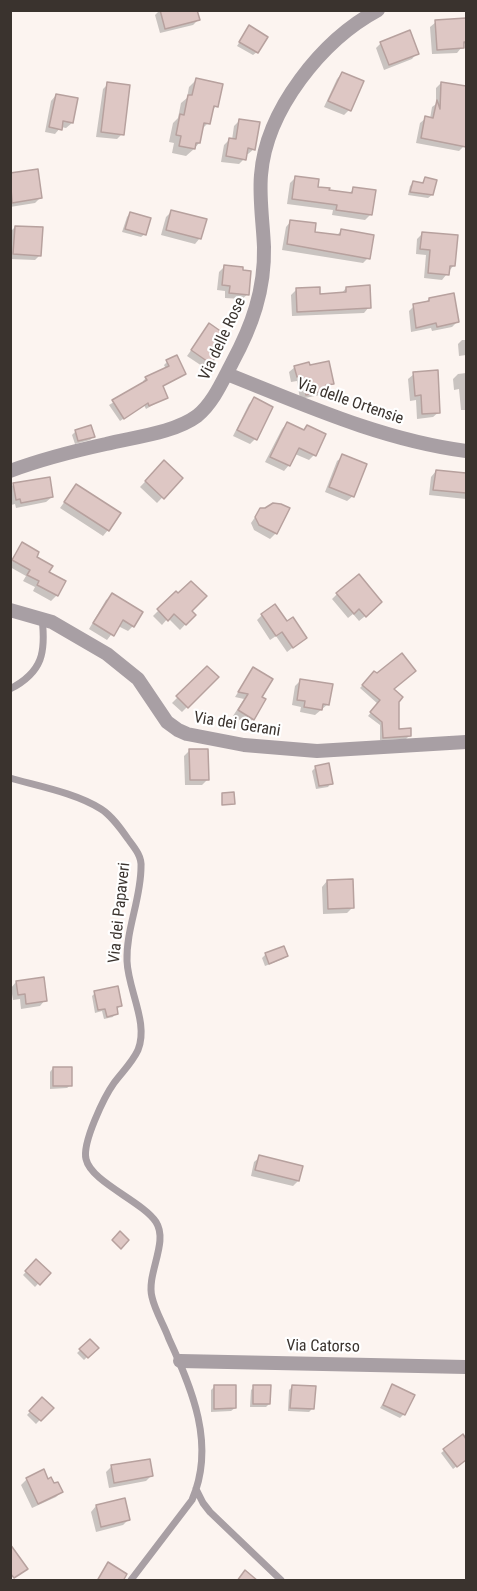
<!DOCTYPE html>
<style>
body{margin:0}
#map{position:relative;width:477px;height:1591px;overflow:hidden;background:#fcf4f0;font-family:"Roboto Condensed",sans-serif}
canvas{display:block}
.frame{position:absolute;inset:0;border:12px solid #3a332e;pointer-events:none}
</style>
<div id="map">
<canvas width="477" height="1591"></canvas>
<div class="frame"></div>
</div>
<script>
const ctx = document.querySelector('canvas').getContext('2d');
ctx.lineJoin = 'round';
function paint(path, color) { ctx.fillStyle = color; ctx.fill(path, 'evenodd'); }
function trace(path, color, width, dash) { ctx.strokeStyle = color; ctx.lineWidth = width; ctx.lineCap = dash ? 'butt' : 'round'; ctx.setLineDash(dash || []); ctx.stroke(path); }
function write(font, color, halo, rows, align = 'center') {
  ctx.font = font + ' "Roboto Condensed",sans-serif'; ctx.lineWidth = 4.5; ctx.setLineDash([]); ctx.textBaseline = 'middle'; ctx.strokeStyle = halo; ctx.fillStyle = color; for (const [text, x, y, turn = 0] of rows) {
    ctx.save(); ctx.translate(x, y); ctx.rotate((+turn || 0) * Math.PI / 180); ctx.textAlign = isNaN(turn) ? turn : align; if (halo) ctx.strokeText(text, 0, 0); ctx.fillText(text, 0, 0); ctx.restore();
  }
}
paint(new Path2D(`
 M160,10H196L198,20L193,25L160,33L155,15Z
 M466,20V42L457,53L432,54L430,27L436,22Z
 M249,27L257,52L253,55L237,46Z
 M381,43L417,53L412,59L384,70L376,48Z
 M342,73L349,110L344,115L324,107L337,79Z
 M196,80L216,106L211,112L208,123L201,130L199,143L194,149L186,156L172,153L174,143L169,142L173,123L178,118L181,103L187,98L189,87Z
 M441,83L466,88V135L464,146L459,151L416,143L420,123L426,118L430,119L432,107L436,104V88Z
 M108,84L122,134L117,139L96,137L103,89Z
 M56,95L72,123L66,128L61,127L55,134L45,132L51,101Z
 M240,120L254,149L248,154H245L244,159L239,164L221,162L224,145L230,139L232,140L234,126Z
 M10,175L41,197L35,203L10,207Z
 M295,178L317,188L348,194L354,189L371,214L365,220L332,215L333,210L287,204L290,183Z
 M425,179L432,195L428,198L408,195L410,186L414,182L421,184Z
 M172,211L200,238L195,244L161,235L166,217Z
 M130,213L145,234L141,237L122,232L127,217Z
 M291,221L313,233L336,236L341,231L368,258L363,263L282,250L286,227Z
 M15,227L40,255L35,260L10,259V232Z
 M423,233L454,265L442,280L424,278L426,255L416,254L417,239Z
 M224,267L248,294L242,299L225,298V291L217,290L219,272Z
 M346,288L369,307L364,313L292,316L291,295L297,289L319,296L341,294Z
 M429,299L458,321L452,327L432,331L431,328L411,332L409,311L414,306L425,303Z
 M209,325L210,363L205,368L187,356Z
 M462,340H466V355L459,356L458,344Z
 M167,362L185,374L162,387L167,397L146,409L144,405L120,421L109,405L144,384L143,381L146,378L166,369L164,365Z
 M295,367L332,383L320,395L300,399L297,381L291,382L289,372Z
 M466,373V410H461L459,389L454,390L453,379L458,374Z
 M414,374L439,412L433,417L417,419L416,400L410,401L408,379Z
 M254,399L255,439L250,444L233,436L249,404Z
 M287,423L303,431L307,427L314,455L309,460L295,454L289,465L284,471L265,462L282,429Z
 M76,431L93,437L90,440L75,444L72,435Z
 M343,456L353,496L347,501L325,492L337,461Z
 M164,462L181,478L157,503L140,487Z
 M436,471L466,475V499L429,495L431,477Z
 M13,485L52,497L46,502L16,508L15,504L11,505L10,488Z
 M76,486L108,530L103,536L60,508Z
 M288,509L276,533L270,539L254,530L251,523L260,510Z
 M22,544L47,573L57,595L51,601L33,591L35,587L23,581L26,576L10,567V562Z
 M176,593L194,615L180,630L168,618L162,625L153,616Z
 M337,594L375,608L359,621L353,614L348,618L332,599Z
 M112,595L133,626L128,631L118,626L107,640L89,629L106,600Z
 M262,615L286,623L305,638L287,652L276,636L270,640L257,620Z
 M207,668L217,677L182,712L172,703Z
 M253,669L260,697L253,719L247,724L233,716L244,699L235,697Z
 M374,673L392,689L398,702V730L409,736L406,739L380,740V725L368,716L378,704L360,688Z
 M301,680L328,704L315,715L300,712L301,707L292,705L295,686Z
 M189,751L208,779L202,785H185L184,756Z
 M316,767L331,783L328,787L316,789L312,771Z
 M327,881L352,908L347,913L323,914L322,887Z
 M283,947L287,956L283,959L265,966L262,958L265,955Z
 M16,982L45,1000L40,1006L21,1009L20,999L13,1000L11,988Z
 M95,993L120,1005L113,1017L104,1019L102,1011L95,1013L92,996Z
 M53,1068L71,1085L67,1088L50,1089V1072Z
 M260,1157L298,1181L293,1186L251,1176L254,1162Z
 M36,1261L48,1273L35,1287L23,1275Z
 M90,1341L96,1348L84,1360L77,1353Z
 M293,1386L312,1409L309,1412L288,1411L289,1390Z
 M393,1386L404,1414L400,1418L380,1408Z
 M214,1387L235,1408L231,1411L211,1412V1390Z
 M254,1387L269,1404L266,1407H250L251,1390Z
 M42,1399L51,1408L36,1424L27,1415Z
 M463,1436L466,1441V1459L453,1469L441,1453Z
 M111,1467L151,1476L146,1481L109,1488L106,1472Z
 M27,1479L48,1481L61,1492L56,1497L32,1508L21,1485Z
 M124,1500L129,1519L123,1525L96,1532L91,1512L96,1506Z`), '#0003');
const building = new Path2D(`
 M160,10H197L200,20L165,29Z
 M466,18V42H464V48L437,50L435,20Z
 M249,25L268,37L258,53L239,42Z
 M410,30L419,54L389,65L380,42Z
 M342,72L364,81L351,111L328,101Z
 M196,78L223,84L218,107L214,106L210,124L204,123L200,143H196L195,149L179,146L181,136L176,135L180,114L184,115L188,95H192Z
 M107,82L130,85L124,135L101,132Z
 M441,82L466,86V147L421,138L425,116L433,118L437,100L440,109Z
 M56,94L78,98L73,123L63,121L62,130L49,127Z
 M239,119L260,122L255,150L248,148L246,160L226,156L229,138L236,139Z
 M38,169L42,198L12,203L10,173Z
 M295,176L319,179L318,187L330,188L329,190L352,193L353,187L376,190L372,215L336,210L337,205L292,199Z
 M425,177L437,180L433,195L410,192L413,181L423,183Z
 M171,210L207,219L201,239L166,230Z
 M130,212L151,218L146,235L125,229Z
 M290,220L316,223L315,232L340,235L341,229L374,235L370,259L287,244Z
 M15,226L43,227L41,256L13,254Z
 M422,232L458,235L455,266H450L449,275L428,273L430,250L420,249Z
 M224,265L243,267V270L251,271L249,295L229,293L230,286L222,285Z
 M370,285L371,308L297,312L296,288L320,287V294L346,292V287Z
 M454,293L459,322L437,327L436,323L416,328L413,304L429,301V298Z
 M209,323L229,337L211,364L191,350Z
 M177,355L186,374L163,386L168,398L149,406L148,403L124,419L112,400L147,380L145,377L169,366L166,360Z
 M329,361L334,384L326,385L327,390L306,395L302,376L297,377L294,366L309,362L310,365Z
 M438,370L440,413L422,414L421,395L415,396L413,372Z
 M254,397L273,407L257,440L237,430Z
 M287,422L304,430L307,425L326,434L316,456L299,448L290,466L270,457Z
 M91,425L95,437L78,441L75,430Z
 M342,454L367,464L354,497L329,487Z
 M164,460L183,478L164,499L145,481Z
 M436,470L466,473V493L433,490Z
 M50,477L53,497L21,503L20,499L16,500L13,483Z
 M76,484L121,513L109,531L64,502Z
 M273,503L281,504L290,508L277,534L259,525L255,517L260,508H265Z
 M22,542L39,552L37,557L53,566L49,572L66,581L58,596L37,585L39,581L27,575L30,570L12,560Z
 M359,574L382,602L366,617L359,609L354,614L336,593Z
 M191,581L207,596L192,611L196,615L186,625L174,614L168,621L157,609L176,591L178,593Z
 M112,593L143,612L134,627L123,620L114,636L93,623Z
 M275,604L287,621L293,617L307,638L293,648L282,632L276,636L261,614Z
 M402,653L416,671L394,689L403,697L399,702V729L411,728V736L383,738L382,722L370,712L380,700L362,685L374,671L377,673Z
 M207,666L219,677L188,708L176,696Z
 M253,667L273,679L262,697L266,699L254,720L238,710L248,694L238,692Z
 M300,679L333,684L329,705L323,704L322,710L304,707L305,701L297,700Z
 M189,749H208L209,780H190Z
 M329,763L333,784L319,786L315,766Z
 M234,792L235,804L222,805V793Z
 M353,879L354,908L328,909L327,880Z
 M284,946L288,956L269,964L265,953Z
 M44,977L47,1001L26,1004L25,994L18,995L16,981Z
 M118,986L122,1006L117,1007L118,1014L107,1017L105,1009L98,1010L94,991Z
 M53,1067H72V1086H53Z
 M259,1155L303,1166L299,1181L255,1170Z
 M120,1231L129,1240L121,1249L112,1240Z
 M36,1259L51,1273L40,1285L25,1271Z
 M90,1339L99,1348L88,1358L79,1349Z
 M392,1384L415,1395L405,1415L383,1405Z
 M214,1385H236V1408L214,1409Z
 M253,1385H271L270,1404H253Z
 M292,1385L316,1386L314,1409L290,1408Z
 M42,1397L54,1408L41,1421L29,1411Z
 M463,1434L466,1439V1460L457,1467L443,1449Z
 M150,1459L153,1476L114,1483L111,1465Z
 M44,1469L48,1479L51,1477L54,1483L58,1482L63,1492L38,1504L26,1478Z
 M125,1498L130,1520L101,1527L96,1505Z
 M10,1544L28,1569L14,1578L10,1573Z
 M108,1562L127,1574L123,1581H97Z
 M245,1570L258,1581H237Z`);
paint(building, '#dec7c4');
trace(building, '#b7a19e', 1.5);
trace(new Path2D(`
 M10,689C43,672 46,652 42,618
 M10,778C38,786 76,793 101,809C112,816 121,829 128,839C134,847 142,856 141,867C141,899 126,929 127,961C128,990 149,1023 138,1050C132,1063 122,1072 114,1083C104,1097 82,1143 86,1159C91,1182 142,1201 156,1222C169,1242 146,1274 152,1297C155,1311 164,1325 169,1339C192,1389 216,1445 192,1500L131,1580
 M196,1489L203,1503L210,1512L281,1580`), '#a89fa4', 7);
trace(new Path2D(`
 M227,374C305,405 382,440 466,451
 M10,471C42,459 74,451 106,444C134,437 174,433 197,416C213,403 222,382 232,363C252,326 265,290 264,247C263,223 259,198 261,175C266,110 322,40 378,10
 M10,610L52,622L107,654L138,679L167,722L178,730L187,734L244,745L317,751L466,742
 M180,1361L466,1367`), '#a89fa4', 14);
write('16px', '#3a332e', '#fff', [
 ["Via delle Rose",223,339,-65],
 ["Via delle Ortensie",350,402,19],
 ["Via dei Gerani",237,725,9],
 ["Via dei Papaveri",120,913,-84],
 ["Via Catorso",323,1347,1]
]);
</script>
